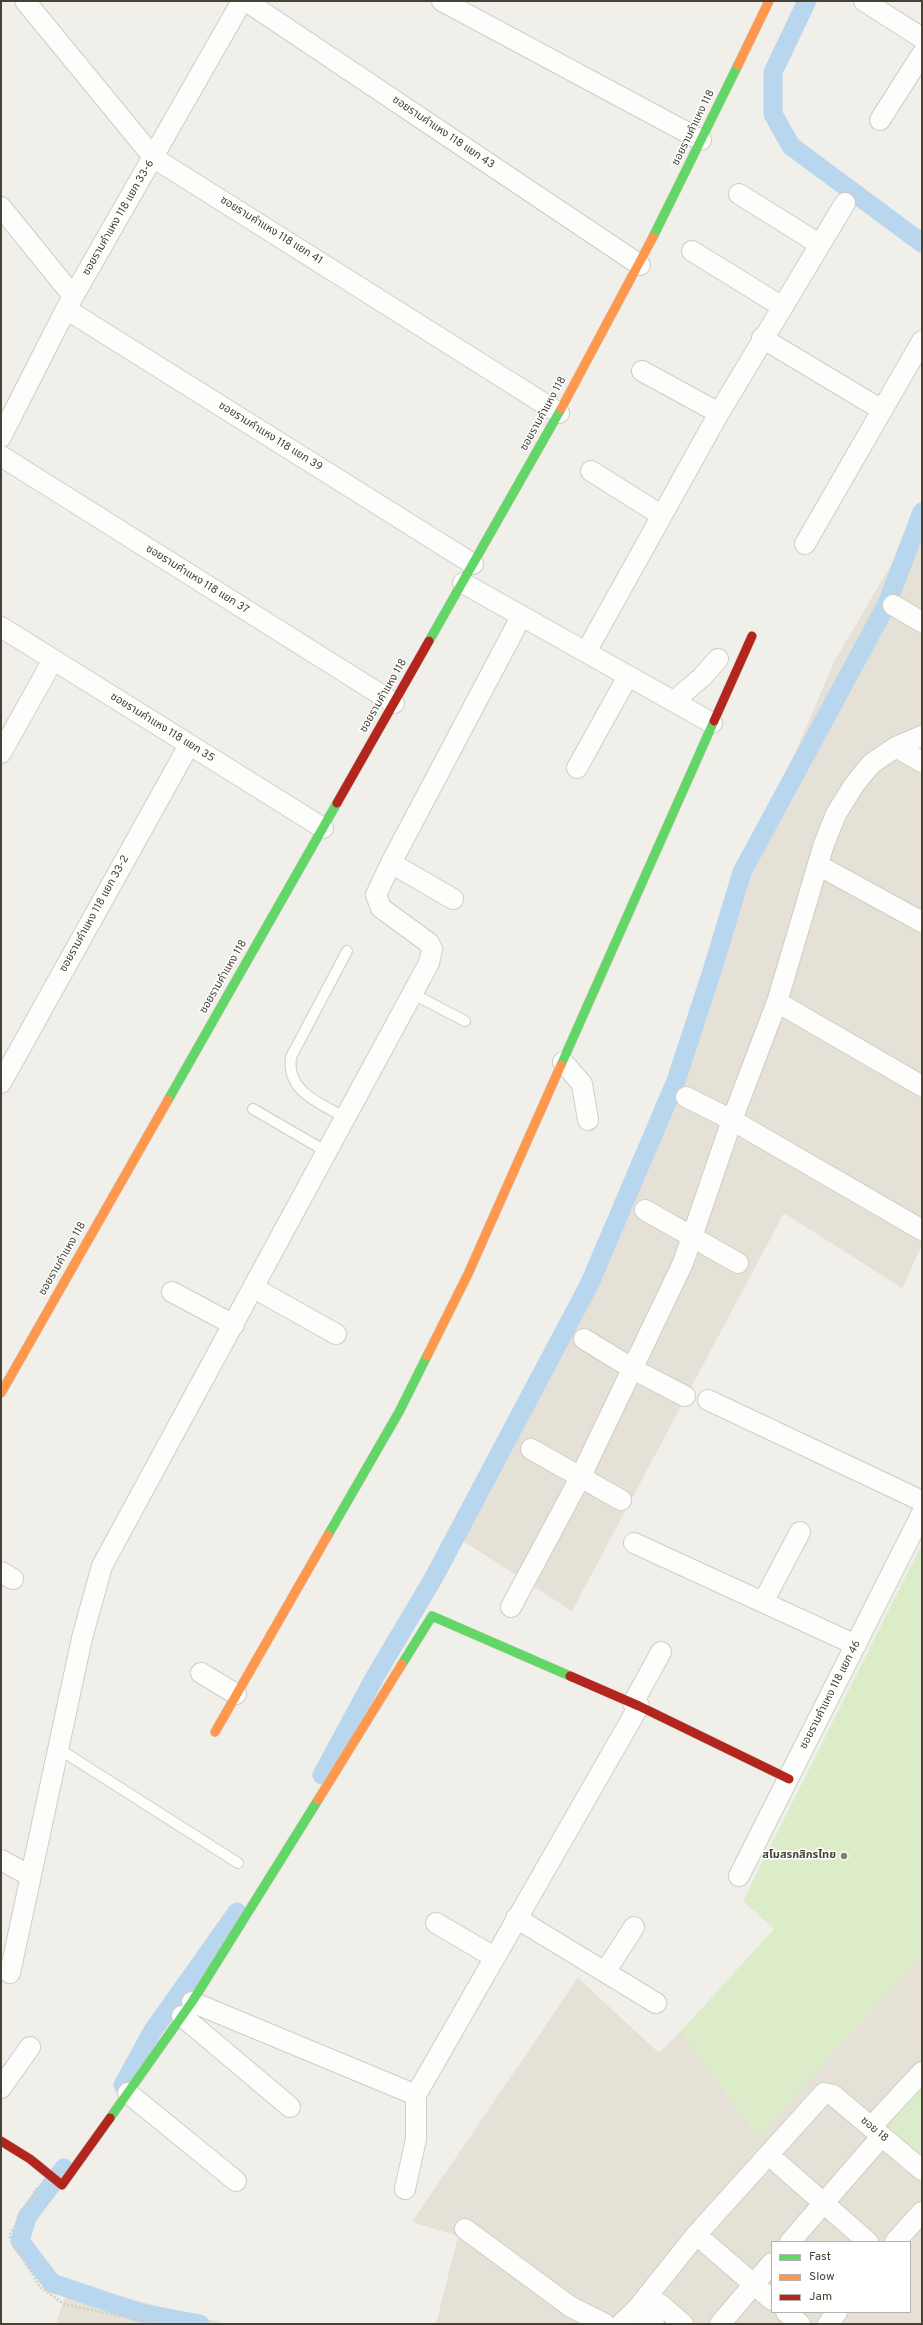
<!DOCTYPE html>
<meta charset="utf-8">
<style>
body{margin:0}
#map{position:relative;width:923px;height:2325px;overflow:hidden;background:#f0efe9;font-family:Overpass,sans-serif}
canvas{display:block}
.frame{position:absolute;inset:0;border:2px solid #474135;pointer-events:none}
.legend{position:absolute;left:771px;top:2241px;width:140px;height:72px;box-sizing:border-box;background:#fff;border:1px solid #b5b3ae;margin:0;padding:5px 7px;list-style:none;font-size:12px;color:#474135}
.legend li{display:flex;align-items:center;gap:8px;height:20px}
.legend b{width:20px;border:1px solid #b5b3ae}
</style>
<div id="map">
<canvas width="923" height="2325"></canvas>
<div class="frame"></div>
<ul class="legend">
<li><b style="height:5px;background:#63d668"></b>Fast</li>
<li><b style="height:5px;background:#ff974d"></b>Slow</li>
<li><b style="height:5px;background:#b3261e"></b>Jam</li>
</ul>
</div>
<script>
const ctx = document.querySelector('canvas').getContext('2d');
ctx.lineJoin = 'round';
function paint(path, color) { ctx.fillStyle = color; ctx.fill(path, 'evenodd'); }
function trace(path, color, width, dash) { ctx.strokeStyle = color; ctx.lineWidth = width; ctx.lineCap = dash ? 'butt' : 'round'; ctx.setLineDash(dash || []); ctx.stroke(path); }
function write(font, color, halo, rows, align = 'center') {
  ctx.font = font + ' Overpass,"Noto Sans Thai",sans-serif'; ctx.lineWidth = 3; ctx.setLineDash([]); ctx.textBaseline = 'middle'; ctx.strokeStyle = halo; ctx.fillStyle = color; for (const [text, x, y, turn = 0] of rows) {
    ctx.save(); ctx.translate(x, y); ctx.rotate((+turn || 0) * Math.PI / 180); ctx.textAlign = isNaN(turn) ? turn : align; if (halo) ctx.strokeText(text, 0, 0); ctx.fillText(text, 0, 0); ctx.restore();
  }
}
paint(new Path2D(`
 M922,512V1245L902,1288L784,1213L572,1611L457,1537L553,1352L661,1124L748,862L834,662Z
 M922,1955V2324H436L458,2236L412,2222L578,1978L659,2053L681,2031L758,2136ZM772,2242H910V2312H772Z
 M70,2283L227,2324H56Z`), '#e5e1d6');
paint(new Path2D(`
 M922,1544V1955L758,2136L681,2031L774,1929L743,1901Z
 M922,2083V2161L892,2133V2119Z`), '#dcecc9');
trace(new Path2D(`
 M807,1L773,72V114L791,146L922,243
 M322,1775L376,1675L433,1579L589,1285L676,1081L712,971L742,872L887,604L922,512
 M123,2085L152,2032L237,1912
 M64,2168L27,2217L20,2241L52,2283L141,2313L200,2324`), '#b9d6ef', 19);
const lane = new Path2D(`
 M413,994L465,1021
 M253,1109L327,1152
 M346,1118C320,1103 286,1092 291,1057L347,951
 M59,1749L238,1863`);
const street = new Path2D(`
 M25,1L154,158L559,413
 M246,1L640,265
 M442,1L701,140
 M864,1L922,38
 M880,120L922,54
 M739,194L819,244
 M1,207L73,296
 M692,251L781,306
 M66,309L473,564
 M762,338L882,410
 M642,371L719,413
 M1,437L66,309L242,1
 M1,456L394,703
 M591,471L661,515
 M805,544L922,341
 M463,583L712,723
 M893,605L922,622
 M1,627L323,828
 M586,652L719,413L845,203
 M674,701L702,677L718,659
 M896,747L922,762
 M1,753L53,660
 M577,768L628,676
 M391,863L453,899
 M818,865L922,922
 M777,1002L922,1086
 M563,1062L582,1084L588,1120
 M1,1083L189,745
 M686,1097L732,1120L922,1230
 M645,1210L738,1263
 M254,1288L336,1334
 M172,1292L234,1325
 M584,1339L633,1369L685,1396
 M708,1400L922,1501
 M531,1449L621,1500
 M634,1543L856,1645
 M1,1572L13,1579
 M763,1602L800,1532
 M511,1607L580,1478L683,1263L732,1120L777,1002L824,844L836,814L854,785L871,764L896,747L922,736
 M201,1673L236,1694
 M633,1703L661,1652
 M1,1860L30,1876
 M739,1876L922,1513
 M516,1918L656,2003
 M436,1923L494,1957
 M605,1972L634,1927
 M10,1973L82,1638L102,1566L429,963L432,949L429,943L381,908L376,895L391,863L521,617
 M192,2002L416,2095V2139L405,2189
 M182,2016L290,2107
 M1,2088L30,2047
 M128,2093L236,2181
 M416,2095L639,1706
 M871,2127L922,2072
 M779,2164L868,2242
 M465,2229L571,2307L605,2324
 M790,2242L882,2136
 M895,2242L922,2212
 M707,2244L772,2300
 M660,2304L683,2324
 M637,2309L654,2324
 M786,2312L800,2324
 M621,2324L637,2309L696,2235L824,2093L833,2095L922,2170
 M720,2324L772,2263
 M828,2324L837,2312`);
const fast = new Path2D(`
 M653,237L738,65
 M429,641L561,409
 M561,1065L714,721
 M168,1100L337,803
 M328,1535L399,1412L427,1356
 M402,1664L432,1616L570,1676
 M110,2118L192,2002L318,1800`);
const slow = new Path2D(`
 M738,65L769,1
 M561,409L653,237
 M427,1356L468,1274L561,1065
 M1,1393L168,1100
 M215,1732L328,1535
 M318,1800L402,1664`);
const jam = new Path2D(`
 M714,721L752,636
 M337,803L429,641
 M570,1676L639,1706L789,1779
 M1,2141L30,2159L62,2185L110,2118`);
trace(lane, '#cecdc7', 12);
trace(street, '#cecdc7', 22);
trace(fast, '#d0ccc0', 10);
trace(slow, '#d0ccc0', 10);
trace(jam, '#d0ccc0', 10);
trace(new Path2D(`
 M37,2188L9,2236L40,2287L64,2304L159,2324`), '#d1cfca', 2.5, [2, 2]);
trace(lane, '#fdfdfc', 10);
trace(street, '#fdfdfc', 20);
trace(fast, '#63d668', 9);
trace(slow, '#ff974d', 9);
trace(jam, '#b3261e', 9);
for (const [x, y, r, color] of [
 [844,1856,4,"#827e74"]
]) { const dot = new Path2D(); dot.arc(x, y, r, 0, 2 * Math.PI); ctx.fillStyle = color; ctx.fill(dot); trace(dot, '#fff', 1.5); }
write('11px', '#474135', '#fff', [
 ["ซอยรามคำแหง 118",694,128,-64],
 ["ซอยรามคำแหง 118 แยก 43",443,133,34],
 ["ซอยรามคำแหง 118 แยก 33-6",119,218,-60],
 ["ซอยรามคำแหง 118 แยก 41",271,231,32],
 ["ซอยรามคำแหง 118",544,414,-61],
 ["ซอยรามคำแหง 118 แยก 39",270,437,32],
 ["ซอยรามคำแหง 118 แยก 37",197,580,32],
 ["ซอยรามคำแหง 118",384,696,-60],
 ["ซอยรามคำแหง 118 แยก 35",162,728,32],
 ["ซอยรามคำแหง 118 แยก 33-2",95,914,-61],
 ["ซอยรามคำแหง 118",224,977,-60],
 ["ซอยรามคำแหง 118",63,1259,-60],
 ["ซอยรามคำแหง 118 แยก 46",831,1695,-63],
 ["ซอย 18",874,2130,40]
]);
write('bold 11px', '#474135', '#fff', [
 ["สโมสรกสิกรไทย",836,1856]
], 'right');
</script>
